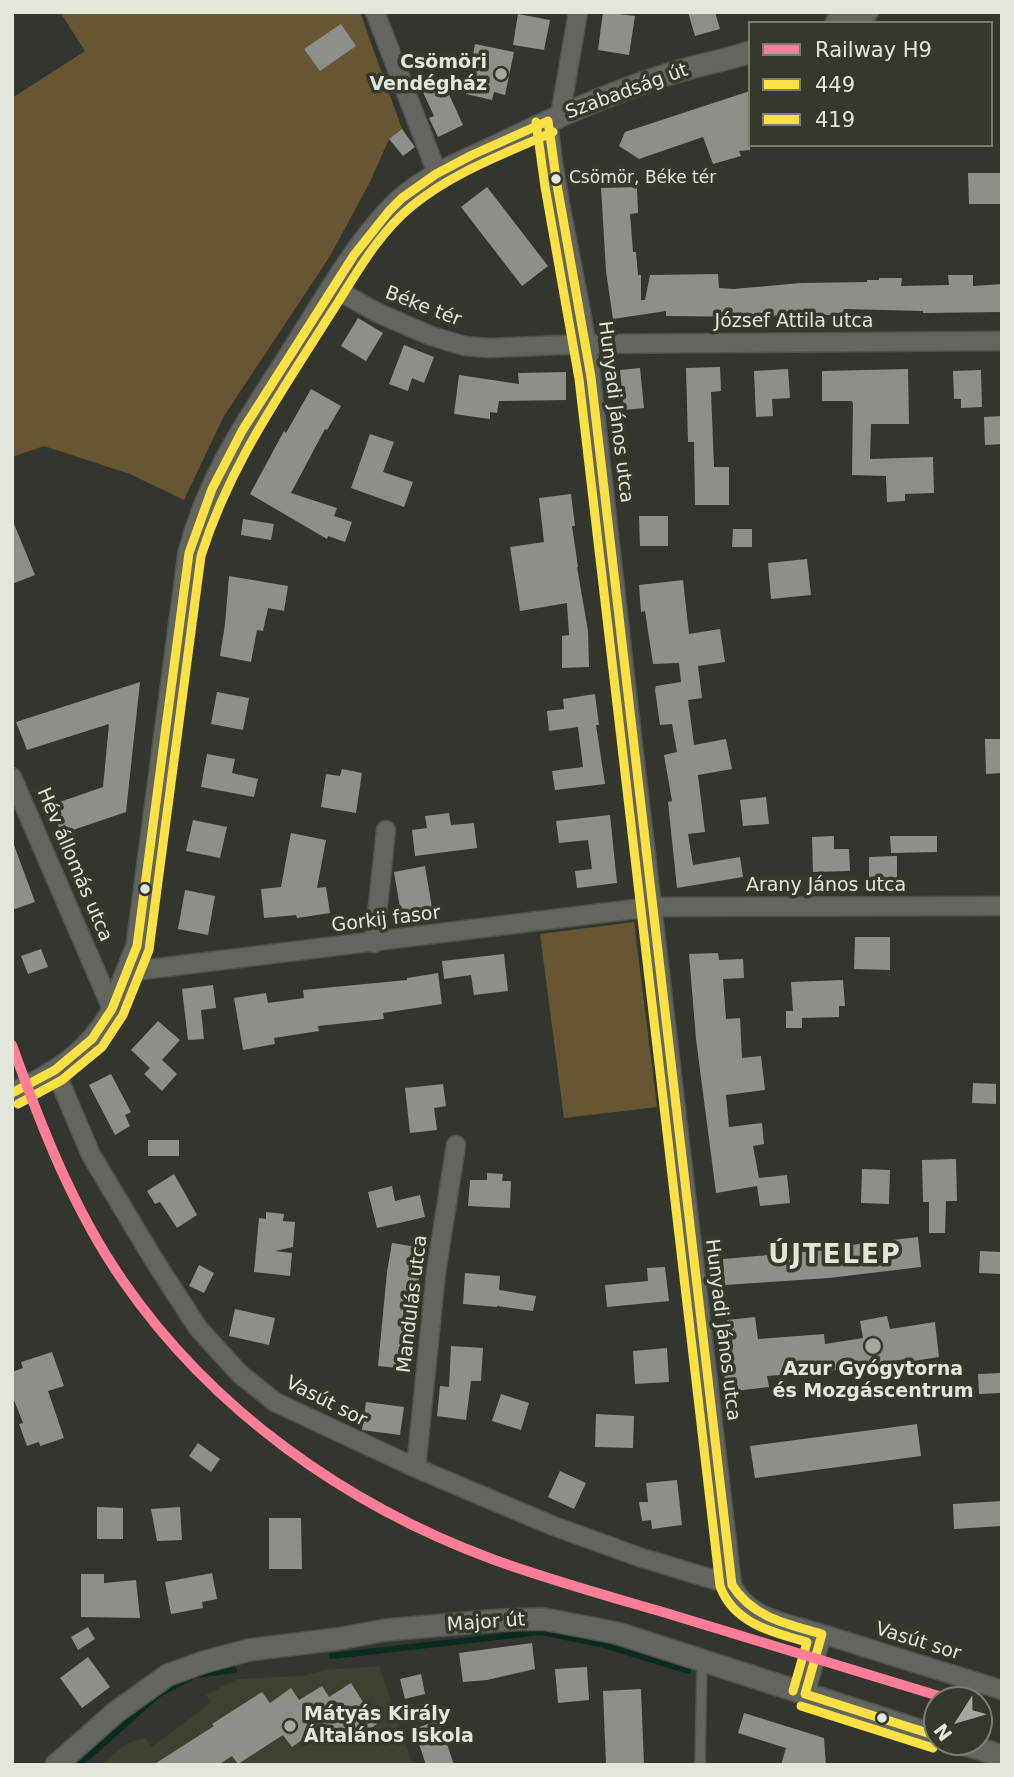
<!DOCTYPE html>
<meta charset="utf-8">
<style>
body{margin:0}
#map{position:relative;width:1014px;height:1777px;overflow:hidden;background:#33362e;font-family:"DejaVu Sans",sans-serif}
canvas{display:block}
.frame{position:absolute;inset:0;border:14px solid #e3e6dd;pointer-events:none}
.legend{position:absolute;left:748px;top:21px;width:245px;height:126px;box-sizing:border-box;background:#34392b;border:2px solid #7a7e72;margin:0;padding:9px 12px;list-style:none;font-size:21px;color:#e3e6dd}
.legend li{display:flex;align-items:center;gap:14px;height:35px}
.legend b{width:35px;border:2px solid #7a7e72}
.north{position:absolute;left:923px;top:1686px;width:70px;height:70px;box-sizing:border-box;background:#34392b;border:2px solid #7a7e72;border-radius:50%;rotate:233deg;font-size:19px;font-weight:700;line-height:28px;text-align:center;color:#e3e6dd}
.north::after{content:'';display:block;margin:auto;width:24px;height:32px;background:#a5a8a0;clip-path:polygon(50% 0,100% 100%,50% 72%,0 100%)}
</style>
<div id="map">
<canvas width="1014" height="1777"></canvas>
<div class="frame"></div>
<ul class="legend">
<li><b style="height:9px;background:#fd7e96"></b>Railway H9</li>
<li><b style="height:9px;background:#fbe143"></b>449</li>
<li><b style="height:9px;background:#fbe143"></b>419</li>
</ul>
<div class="north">N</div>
</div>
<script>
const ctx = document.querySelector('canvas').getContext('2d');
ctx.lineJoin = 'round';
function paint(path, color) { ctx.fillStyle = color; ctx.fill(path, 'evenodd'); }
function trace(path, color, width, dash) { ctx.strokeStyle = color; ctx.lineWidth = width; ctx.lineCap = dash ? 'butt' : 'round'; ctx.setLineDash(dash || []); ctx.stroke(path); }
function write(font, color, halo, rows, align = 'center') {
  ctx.font = font + ' "DejaVu Sans",sans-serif'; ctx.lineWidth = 7; ctx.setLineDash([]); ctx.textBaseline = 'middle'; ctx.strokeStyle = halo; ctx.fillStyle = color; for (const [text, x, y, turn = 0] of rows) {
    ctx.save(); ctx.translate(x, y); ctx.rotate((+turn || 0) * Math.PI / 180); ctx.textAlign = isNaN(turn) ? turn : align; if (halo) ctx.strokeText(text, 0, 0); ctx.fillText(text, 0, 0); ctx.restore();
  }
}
paint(new Path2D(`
 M379,1666L413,1765H100L128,1743L145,1738L152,1747L211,1702L206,1695L237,1679L301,1676L325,1670Z`), '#3c4230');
paint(new Path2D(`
 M60,12H360L402,129L389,139L370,182L330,256L224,416L184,500L130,474L44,446L12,457V98L85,51Z
 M634,922L657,1107L564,1118L540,934Z`), '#675634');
trace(new Path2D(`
 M332,1656L541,1632L600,1644L688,1671
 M79,1765L159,1694L195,1675L234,1670`), '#0a2b1e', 6);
paint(new Path2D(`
 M603,12L635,16L629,55L598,50Z
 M688,12H715L720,29L695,36Z
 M518,14L550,20L544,50L513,45Z
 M341,24L356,46L320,71L304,49Z
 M475,44L514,52L505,95L494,92L492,100L466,94Z
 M442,79L463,125L438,137L429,118L434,116L421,88Z
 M750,91V150L739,151L741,156L713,164L703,137L639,159L619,146L625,132Z
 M402,129L415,147L403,156L389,139Z
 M968,173H1002V204H969Z
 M487,187L548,266L522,286L461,207Z
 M637,187L638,213L630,214L633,252H636L638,275H641V300H645L650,275L718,274L719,288L734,289L801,283L867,282V280H879V278H902L901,286L949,285L948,275H973V286L1002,284V312L923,313V311L844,309V315H813V312L759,317L666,316V311L613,319L606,271L601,188Z
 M358,318L383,333L366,361L341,346Z
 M404,345L434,357L424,383L412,378L408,391L389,384Z
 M720,367L721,391L711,392L714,467H729V505H695L694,442H688L686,368Z
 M640,368L644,408L624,410L620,370Z
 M788,369L790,398L772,399L773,416L756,417L754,371Z
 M908,369L909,424H871L870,459L933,457L934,493L905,494V501L887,502L886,476L852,475L853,404L852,401H822V371Z
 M981,370L982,407L961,408V399H954L953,371Z
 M566,372V400L499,401L497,413L490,412V419L454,414L459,375L519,384L518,373Z
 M311,389L341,406L327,430L325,429L291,493L337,508L334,516L352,522L345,542L328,536L327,539L250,494L284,431L286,433Z
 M1002,416V444L985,445L984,417Z
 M370,434L394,442L383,472L413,482L404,507L351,488Z
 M571,494L575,526H572L578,567H577L588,631L589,667L562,668V636L569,635L567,603L520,611L510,547L544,542L539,498Z
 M639,516H668V546H640Z
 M12,519L35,575L12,584Z
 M243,519L274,524L271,540L241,535Z
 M733,529H752V547H732Z
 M807,559L811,595L771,599L768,563Z
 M229,576L288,586L284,611L268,608L263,631L257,630L251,662L220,656L225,624Z
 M683,580L689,634L720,629L725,662L698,666L702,698L688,700L694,745L726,739L732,769L698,775L705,832L688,834L693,865L740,857L743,877L677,888L668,802L672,801L664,755L677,752L672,724L660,725L655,690L656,686L681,682L679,663L653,664L645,611L641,612L639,585Z
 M140,682L126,812L61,834L51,805L103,787L109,724L27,750L16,722Z
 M217,692L249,698L243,730L211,724Z
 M595,694L599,725H596L605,784L555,790L552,771L583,767L578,727L549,731L547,711L564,709L563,699Z
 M985,739H1002V773L986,774Z
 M207,754L235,759L232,773L258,779L254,797L201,787Z
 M342,769L362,773L356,813L321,807L326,774L340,776Z
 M766,797L769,824L743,826L740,800Z
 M449,813L451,825L474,823L477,848L415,856L412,830L427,828L425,816Z
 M610,815L617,883L577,888L575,871L592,869L588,840L559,843L556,821Z
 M193,820L227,827L220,858L186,851Z
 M291,833L326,840L317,888L326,887L330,913L297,918L296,915L264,918L261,889L281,887Z
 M834,836V849H849L850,871L813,872L812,837Z
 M890,836H937V852L891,853Z
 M14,845L35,902L12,910V846Z
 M897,856V886H869V857Z
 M425,866L432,908L401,914L394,872Z
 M185,890L215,896L208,935L178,929Z
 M855,937H890V970L854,969Z
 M41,949L48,967L28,974L21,956Z
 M718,953L719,960L743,959L744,978L723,979L726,1019L740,1018L742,1058L761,1056L765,1090L726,1095L729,1127L762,1123L764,1144L753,1146L759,1178L787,1175L790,1203L760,1206L757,1186L716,1193L696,1039L689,954Z
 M504,954L508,991L474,995L471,975L444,979L442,961Z
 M438,973L442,1004L383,1013L384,1019L318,1026L319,1031L274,1038L275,1044L243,1050L234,998L266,993L268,1003L304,998L303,990L407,980V978Z
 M843,980L845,1006H839V1017L802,1018V1028H786V1011H793L791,982Z
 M213,985L216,1008L201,1010L204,1039L188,1040L182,989Z
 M158,1021L180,1040L162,1060L177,1074L162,1091L144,1074L150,1068L131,1050Z
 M111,1074L131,1112L125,1115L130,1126L115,1135L89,1085Z
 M973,1083L996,1084V1104L972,1103Z
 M443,1084L446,1106L434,1108L437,1130L410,1133L405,1088Z
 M148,1140H179V1156H148Z
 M956,1159L957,1201H946L945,1233H929V1202H923L922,1160Z
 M862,1169L890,1170L889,1204L861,1203Z
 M487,1173L503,1174L502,1181H511L510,1208L468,1206L470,1180H487Z
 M174,1174L197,1215L177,1228L160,1202L155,1204L147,1191Z
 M392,1186L395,1201L420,1195L425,1217L377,1228L368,1192Z
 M266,1212L284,1214L283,1221L295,1222L293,1247L275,1251L292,1253L290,1276L254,1272L259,1218L266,1219Z
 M918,1237L921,1267L829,1278L725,1285L723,1259L826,1250V1248Z
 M392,1243L423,1248L407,1369L378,1366L387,1272Z
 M980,1251L1002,1252V1274L979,1273Z
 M199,1265L214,1273L204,1293L189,1286Z
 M665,1267L669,1301L607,1307L605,1285L648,1281L647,1268Z
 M465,1273L500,1276L499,1290L536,1296L533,1311L497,1306V1307L463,1304Z
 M235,1309L275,1318L269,1345L229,1336Z
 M887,1316L890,1329L935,1322L939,1357L913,1361L912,1358L822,1372L767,1376L769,1387L726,1392L724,1372L734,1371L727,1320L755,1317L758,1339L824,1334L825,1344L863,1338L860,1321Z
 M451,1346L483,1348L481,1381H471L466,1420L437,1416L440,1386L449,1387Z
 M667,1348L669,1382L635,1384L633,1351Z
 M52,1352L64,1386L48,1391L64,1438L40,1446L39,1442L27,1446L19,1424L23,1423L12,1395V1372L23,1368L21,1362Z
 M1002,1373V1393L979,1394L978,1374Z
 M501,1394L529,1403L521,1430L492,1421Z
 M366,1402L404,1407L400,1435L362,1430Z
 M596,1414L634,1416L633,1448L595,1447Z
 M917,1424L921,1456L755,1478L750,1446Z
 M198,1443L220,1459L211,1472L189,1456Z
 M560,1471L586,1483L574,1509L548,1497Z
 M677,1480L682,1525L652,1529L651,1520L642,1521L639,1502H648L646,1483Z
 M1002,1501V1526L954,1529L953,1504Z
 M97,1507L123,1508V1539H97Z
 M180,1507L182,1540L157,1541L151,1509Z
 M269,1518H301L302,1569H269Z
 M212,1573L217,1599L202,1602L203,1608L171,1614L165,1582Z
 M81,1574H104V1583L136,1580L140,1618L81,1617Z
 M88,1627L95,1639L78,1650L71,1637Z
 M532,1643L535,1669L487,1680L463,1682L459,1653Z
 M88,1657L110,1687L82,1708L60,1678Z
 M587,1667L589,1700L558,1703L555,1669Z
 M421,1674L425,1694L405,1699L400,1679Z
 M351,1683L377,1724L350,1742L342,1730L320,1745L312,1733L292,1747L283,1735L238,1764L232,1756L218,1765H153L214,1726L212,1724L262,1692L270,1703L291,1688L299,1700L322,1686L329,1697Z
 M641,1689L644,1765H606L603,1691Z
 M744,1713L824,1738L826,1765H781L786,1748L738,1733Z
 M439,1720L454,1765H426L414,1729Z`), '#8e8f88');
const service = new Path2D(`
 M700,1765L702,1662`);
const minor = new Path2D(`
 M375,12L437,173
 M560,116L578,12
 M548,121C556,207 581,291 591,377C636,780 684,1183 732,1585C749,1620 788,1623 822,1634L805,1694
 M333,288L378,313L431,336L465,346L489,348L587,344L1002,341
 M12,777L112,1009C85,1055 58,1069 12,1093
 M374,943L386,830
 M126,972L651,907L1002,906
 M55,1070L91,1155L154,1260L198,1328L240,1374L275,1402L416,1468L551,1525L639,1557L732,1585
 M416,1468L436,1272L456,1145
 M822,1634L1002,1690`);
const tertiary = new Path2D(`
 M836,23L867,12
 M112,1009L137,946L189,553C209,477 245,425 287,360C319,310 357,240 400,200C427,176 460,163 492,148C548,121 604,95 663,76C691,66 721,62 750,52
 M957,1742L1002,1756
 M56,1765L116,1712L168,1675L204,1662L249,1650L337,1639L386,1630L501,1620L544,1619L617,1633L937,1736`);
trace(service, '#50524b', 12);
trace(minor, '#50524b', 21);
trace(tertiary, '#50524b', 24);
trace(service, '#63655f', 9);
trace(minor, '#63655f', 18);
trace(tertiary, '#63655f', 21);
trace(new Path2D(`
 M548,121L557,185L591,377L732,1585C753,1618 787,1624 822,1634L805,1694
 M12,1093L55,1070L92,1039L112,1009L137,946L189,553L212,489L242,431L354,255L389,211L402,198L436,174L472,155L548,121
 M805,1694L937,1736`), '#fbe143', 9);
trace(new Path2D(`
 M536,122L545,187L579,379L720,1586C733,1623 773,1633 807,1642L793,1691
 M18,1104L62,1080L102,1047L123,1015L149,950L201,556C229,467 277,399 326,321C352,282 375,236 412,206C453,172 505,154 553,132
 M801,1706L933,1748`), '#fbe143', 9);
trace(new Path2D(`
 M12,1045C41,1126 73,1209 123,1281C212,1410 346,1505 492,1559C549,1580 608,1596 666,1613C762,1642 857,1671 952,1700`), '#fd7e96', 10);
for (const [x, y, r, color] of [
 [501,74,7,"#a5a8a0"],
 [556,179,6,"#e3e6dd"],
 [145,889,6,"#e3e6dd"],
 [873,1346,9,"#a5a8a0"],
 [882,1718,6,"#e3e6dd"],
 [290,1726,7,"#a5a8a0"]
]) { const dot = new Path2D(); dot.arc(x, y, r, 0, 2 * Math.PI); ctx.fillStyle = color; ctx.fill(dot); trace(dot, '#34392b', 2.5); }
write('17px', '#e3e6dd', '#34392b', [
 ["Csömör, Béke tér",569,179]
], 'left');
write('bold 19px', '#e3e6dd', '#34392b', [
 ["Csömöri",487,63],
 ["Vendégház",487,85],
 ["Azur Gyógytorna",873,1370,"center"],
 ["és Mozgáscentrum",873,1392,"center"],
 ["Mátyás Király",304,1715,"left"],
 ["Általános Iskola",304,1737,"left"]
], 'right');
write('19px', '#e3e6dd', '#34392b', [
 ["Szabadság út",627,92,-20],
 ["Béke tér",423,307,21],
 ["József Attila utca",794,322],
 ["Hunyadi János utca",615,412,83],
 ["Hév állomás utca",74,865,67],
 ["Arany János utca",826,886],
 ["Gorkij fasor",386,920,-7],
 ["Mandulás utca",413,1304,-83],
 ["Hunyadi János utca",722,1330,83],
 ["Vasút sor",326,1402,27],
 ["Major út",486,1623,-4],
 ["Vasút sor",918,1642,17]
]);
ctx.letterSpacing = '2px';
write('bold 26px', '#e0e7d5', '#34392b', [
 ["ÚJTELEP",835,1256]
]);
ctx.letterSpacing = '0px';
</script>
